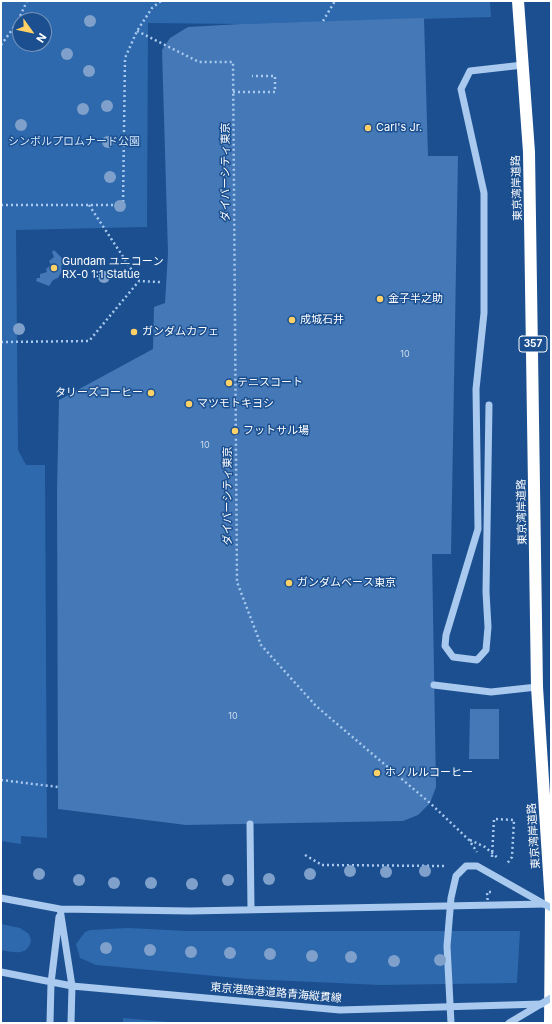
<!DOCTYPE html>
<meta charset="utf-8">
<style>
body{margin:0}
#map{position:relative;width:552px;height:1024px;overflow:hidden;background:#1b4f8f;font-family:Inter,sans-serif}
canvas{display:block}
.frame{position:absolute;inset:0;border:2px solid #fff;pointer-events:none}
.north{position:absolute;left:12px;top:12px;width:40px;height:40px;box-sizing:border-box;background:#1b4f8f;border:1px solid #7695bc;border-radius:50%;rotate:123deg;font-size:11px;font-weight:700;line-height:16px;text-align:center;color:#fff}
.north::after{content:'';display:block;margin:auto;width:14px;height:18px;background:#ffd166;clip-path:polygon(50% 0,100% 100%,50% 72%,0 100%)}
</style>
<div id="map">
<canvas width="552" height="1024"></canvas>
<div class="frame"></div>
<div class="north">N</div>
</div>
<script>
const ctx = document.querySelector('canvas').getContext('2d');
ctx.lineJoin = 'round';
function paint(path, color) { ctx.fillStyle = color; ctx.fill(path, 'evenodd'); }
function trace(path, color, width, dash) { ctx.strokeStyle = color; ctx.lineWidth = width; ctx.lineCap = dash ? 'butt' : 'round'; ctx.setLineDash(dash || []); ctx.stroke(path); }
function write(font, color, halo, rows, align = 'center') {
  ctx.font = font + ' Inter,"Noto Sans JP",sans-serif'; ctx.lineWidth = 3; ctx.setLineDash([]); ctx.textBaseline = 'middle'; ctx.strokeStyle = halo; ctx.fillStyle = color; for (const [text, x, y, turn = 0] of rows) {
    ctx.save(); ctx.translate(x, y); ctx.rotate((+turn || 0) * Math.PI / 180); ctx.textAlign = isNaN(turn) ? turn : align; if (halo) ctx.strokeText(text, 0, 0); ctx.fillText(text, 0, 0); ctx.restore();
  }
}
paint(new Path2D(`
 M1,1H490L491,17L241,24L148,23L147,227L16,230L18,450L26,465H45L47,838L21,836V844L1,841ZM20,20H44V44H20Z
 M1,924L20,928L29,934L31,941C27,957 13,952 1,950Z
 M128,928L188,931H520L517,983L380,985L247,979L96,965L80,958L76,944L85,932L90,930Z
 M123,1018L180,1023H123Z`), '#2e69ad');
paint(new Path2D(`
 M424,18L428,156H458L451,554H432L436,787L430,803L418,815L403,821L186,825L58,809L57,490L59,400L153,349L154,307L165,303L168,253L162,50L170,38L188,27L241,24Z
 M54,250L64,260L61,267L62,271L58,278L53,280L49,286L36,281L37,278H40V274L47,272L46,269L51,265L49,261L54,257L52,252Z
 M470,709H499V759H469Z`), '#4478b7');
trace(new Path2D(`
 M323,21L335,1
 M137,31L199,62H233L237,582L261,645L316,706L430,803L469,840L477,852
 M1,45L17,23L27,1
 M233,92H275V76H252
 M1,205H123L125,58L137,31L152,8L161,1
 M89,205L139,281
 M1,342L89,341L139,281L160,282
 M1,780L58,787
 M470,840L485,847L499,859
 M305,855L322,865`), '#a9c9ee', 2.5, [2, 3]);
trace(new Path2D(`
 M489,405L486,592L488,627L486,650L477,660L453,657L445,646L446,635L478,529L476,389L484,313V193L461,89L470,71L523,65
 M434,685L491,692L537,687
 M250,824L251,910
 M1,898L60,909L190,911L547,904
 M60,909L72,986L71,1023
 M1,972L72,986L340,1010L542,1004
 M50,1023L51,983L59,917`), '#a9c9ee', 7);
trace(new Path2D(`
 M518,1L529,152L537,687L551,904L550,1023`), '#fff', 12);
trace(new Path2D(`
 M492,857L494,819L514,820L512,857L506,865
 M322,865L445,866
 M488,905L487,892H491`), '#a9c9ee', 2.5, [2, 3]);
trace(new Path2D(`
 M451,1023L447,946L451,898L456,876L466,866H477L551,908
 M509,1023L551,998`), '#a9c9ee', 7);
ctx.fillStyle = '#7ea0ca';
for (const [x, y] of [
 [90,21],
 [67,54],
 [89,71],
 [107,106],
 [83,109],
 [21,125],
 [108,142],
 [110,177],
 [120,206],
 [104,277],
 [19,329],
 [350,871],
 [425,871],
 [386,872],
 [39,874],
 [310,874],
 [269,879],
 [79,880],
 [228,880],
 [114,883],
 [151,883],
 [192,884],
 [106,948],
 [150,950],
 [191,952],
 [230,953],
 [270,954],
 [312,956],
 [351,957],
 [440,960],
 [394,961]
]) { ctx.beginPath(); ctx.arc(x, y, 6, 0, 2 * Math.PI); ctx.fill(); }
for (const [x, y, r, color] of [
 [368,128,4,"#ffd166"],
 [54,268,4,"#ffd166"],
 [380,299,4,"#ffd166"],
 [292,320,4,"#ffd166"],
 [134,332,4,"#ffd166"],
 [229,383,4,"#ffd166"],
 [151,393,4,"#ffd166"],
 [189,404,4,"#ffd166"],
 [235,431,4,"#ffd166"],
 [289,583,4,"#ffd166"],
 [377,773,4,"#ffd166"]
]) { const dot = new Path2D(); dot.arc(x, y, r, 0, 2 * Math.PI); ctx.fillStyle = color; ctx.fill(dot); trace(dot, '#1b4f8f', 1.5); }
write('9px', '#d0dded', null, [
 ["10",405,354],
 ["10",205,445],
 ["10",233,716]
]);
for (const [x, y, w] of [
 [533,344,28]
]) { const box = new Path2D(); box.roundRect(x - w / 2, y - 8, w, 16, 3); ctx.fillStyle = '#1b4f8f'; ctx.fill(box); trace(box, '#fff', 1); }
write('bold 10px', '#fff', null, [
 ["357",533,344]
]);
write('11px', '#fff', '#1b4f8f', [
 ["Carl's Jr.",376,128],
 ["Gundam ユニコーン",62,262],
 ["RX-0 1:1 Statue",62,275],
 ["金子半之助",388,299],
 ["成城石井",300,320],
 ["ガンダムカフェ",142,332],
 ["テニスコート",237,383],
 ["タリーズコーヒー",143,393,"right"],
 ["マツモトキヨシ",197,404],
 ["フットサル場",243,431],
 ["ガンダムベース東京",297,583],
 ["ホノルルコーヒー",385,773]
], 'left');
write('11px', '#cfe3fa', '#1b4f8f', [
 ["シンボルプロムナード公園",74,142]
]);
write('11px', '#fff', '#1b4f8f', [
 ["ダイバーシティ東京",226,172,-90],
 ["東京湾岸道路",517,188,-92],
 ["ダイバーシティ東京",228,496,-90],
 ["東京湾岸道路",522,512,-91],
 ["東京湾岸道路",534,836,-94],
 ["東京港臨港道路青海縦貫線",276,993,5]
]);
</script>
